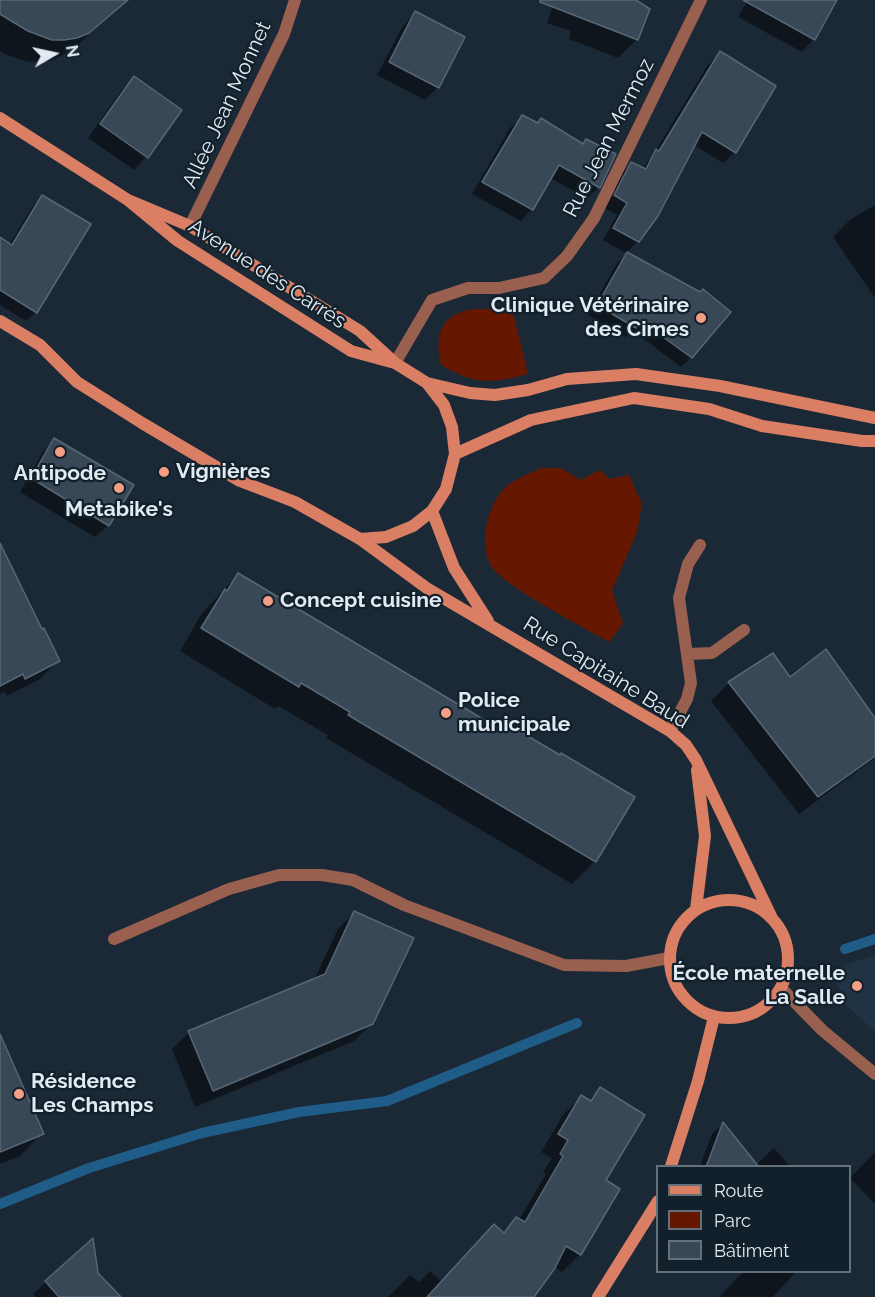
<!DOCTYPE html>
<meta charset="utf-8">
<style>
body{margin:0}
#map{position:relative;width:875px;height:1297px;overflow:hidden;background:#1b2936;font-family:Raleway,sans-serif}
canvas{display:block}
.legend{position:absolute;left:656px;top:1165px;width:195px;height:108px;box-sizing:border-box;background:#11202b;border:2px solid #64717b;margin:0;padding:8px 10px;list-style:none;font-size:18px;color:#e1eaf2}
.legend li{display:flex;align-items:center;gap:12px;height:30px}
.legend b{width:30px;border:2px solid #64717b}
.north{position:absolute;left:24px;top:24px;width:60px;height:60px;-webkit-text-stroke:4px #11202b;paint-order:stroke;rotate:81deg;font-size:16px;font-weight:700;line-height:24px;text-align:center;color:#e1eaf2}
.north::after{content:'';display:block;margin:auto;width:21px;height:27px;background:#e1eaf2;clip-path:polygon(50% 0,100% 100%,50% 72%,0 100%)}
</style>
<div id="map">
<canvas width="875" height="1297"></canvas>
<ul class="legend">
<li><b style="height:8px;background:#da7e64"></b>Route</li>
<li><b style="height:16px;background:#661700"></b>Parc</li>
<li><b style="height:16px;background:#394856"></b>Bâtiment</li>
</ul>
<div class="north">N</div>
</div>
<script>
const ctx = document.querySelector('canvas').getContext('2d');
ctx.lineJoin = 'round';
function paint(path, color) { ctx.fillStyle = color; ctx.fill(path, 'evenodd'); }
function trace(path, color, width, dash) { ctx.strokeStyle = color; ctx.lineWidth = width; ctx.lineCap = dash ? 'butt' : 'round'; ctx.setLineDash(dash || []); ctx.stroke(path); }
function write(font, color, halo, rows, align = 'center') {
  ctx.font = font + ' Raleway,sans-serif'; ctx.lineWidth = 4.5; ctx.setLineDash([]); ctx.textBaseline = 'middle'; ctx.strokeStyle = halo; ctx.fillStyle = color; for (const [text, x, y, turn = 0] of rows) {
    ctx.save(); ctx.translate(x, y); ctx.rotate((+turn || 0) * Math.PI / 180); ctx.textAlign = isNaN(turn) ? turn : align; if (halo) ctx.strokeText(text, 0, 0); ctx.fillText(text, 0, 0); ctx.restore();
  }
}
paint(new Path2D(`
 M875,955V1032L844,1003L833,969Z`), '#1f3344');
paint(new Path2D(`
 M474,309H512L528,374C489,384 476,385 441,365C434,334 441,314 474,309Z
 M542,468H561L580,480L600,470L609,479L629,475L642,504L637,532L612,591L623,623L609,642C586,628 500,585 490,564C484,553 484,531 488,519C498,486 511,481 542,468Z`), '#661700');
paint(new Path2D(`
 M0,0H117L98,25L75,48L53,60L28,62L5,54L0,50Z
 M555,0H633L648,9L636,40L618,58L569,39L571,31L547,23Z
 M748,0H836L814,39L802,52L738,17Z
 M415,13L438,87L425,100L377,75L403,26Z
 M720,53L735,152L723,163L694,145L657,215L638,241L626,253L603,240L617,215L604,208L619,175L631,164L642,169L654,153L708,65Z
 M134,78L179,110L146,157L134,170L88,138L121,91Z
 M522,117L582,145L586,141L599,187L587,198L550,178L532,209L521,221L472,194L510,128Z
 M43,197L36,312L26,321L0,305V260L33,206Z
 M875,205V298L833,237L851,219Z
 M627,254L691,357L681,367L632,330L625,337L588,315L617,263Z
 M55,440L108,525L95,537L20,492L42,453Z
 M0,547L41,631L58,660L40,679L6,696L5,692L0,694Z
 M239,574L497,729L502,723L595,861L572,884L326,738L328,735L278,706L275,709L180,651L202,613Z
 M789,679L875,721V758L799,814L711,701L729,683Z
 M355,912L372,1023L354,1041L195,1107L172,1049L189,1032L314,980L338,929Z
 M0,1037L42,1133L20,1156L0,1164Z
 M600,1089L604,1180L580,1254L562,1272L554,1267L513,1297H388L410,1275L419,1282L430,1271L441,1281L502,1233L517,1219L519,1220L546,1174L543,1172L552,1158L541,1152L563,1115L581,1097L588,1101Z
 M723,1124L756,1165L774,1148L790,1166H700L712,1134Z
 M875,1152V1204L850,1178Z
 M743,1272H796L773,1297H719Z
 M97,1273L113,1297H36L33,1294L46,1282Z`), '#0007');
trace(new Path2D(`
 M845,949L875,939
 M0,1204L89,1168L202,1133L299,1112L387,1101L577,1023`), '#1f5c88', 10);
const building = new Path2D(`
 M0,0H128L89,33L77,38L64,40H52L28,31L0,14Z
 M540,0H636L650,9L638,40L540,2Z
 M743,0H837L815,40Z
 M415,11L465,37L439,88L389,62Z
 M720,51L776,86L736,153L702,132L658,216L639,242L613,228L627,203L614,195L631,162L646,169L656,149L659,151Z
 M134,76L182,110L148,158L100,124Z
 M522,115L538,123L541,118L583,144L586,139L616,154L600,188L559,165L533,210L482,182Z
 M42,195L91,224L37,313L0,290V237L12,245Z
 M627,252L700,292L703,289L731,312L692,358L641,321L636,328L597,305Z
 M54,438L134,485L109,526L31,478Z
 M0,543L42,629L44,628L60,661L25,679L23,674L0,686Z
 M238,573L498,728L502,721L560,755L561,753L635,797L596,862L348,715L350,712L301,683L299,687L201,628L225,589L227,591Z
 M826,649L875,718V756L818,797L728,682L773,653L790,677Z
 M354,911L414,938L373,1024L213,1091L188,1031L325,974Z
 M0,1034L44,1134L0,1152Z
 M600,1087L645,1115L606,1180L620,1189L581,1255L566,1246L555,1268L534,1297H427L494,1224L504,1233L516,1217L525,1222L563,1156L560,1154L568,1140L558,1134L581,1095L591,1101Z
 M723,1122L759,1167H706Z
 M93,1238L98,1273L121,1297H59L45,1281Z`);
paint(building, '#394856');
trace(building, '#576775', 1.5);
trace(new Path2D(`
 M190,226L284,34L295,0
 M395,363L432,300L468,288H499L544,278L567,256L594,218L701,0
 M688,654L712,653L744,630
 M670,731L687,699L691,683L679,598L688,564L700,545
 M114,939L229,889L279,875H322L353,880L404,905L564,965L626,966L669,958
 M781,988L822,1030L875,1074`), '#9a604f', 12);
trace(new Path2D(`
 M0,118L128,200L178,241L351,351L391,362
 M128,200L190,226L360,331L395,363L427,383L444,405L452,427L455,454L446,489L432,511L413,526L386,537L360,539
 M0,321L40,345L77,382L142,423L240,481L295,502L360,539L428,589L670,731L686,745L696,760L772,918
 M427,383L470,393L495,395L528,390L567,379L636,374L720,386L875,418
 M455,454L531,420L634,398L709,409L762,426L862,441H875
 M432,511L454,568L488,621
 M670 959a59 59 0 1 1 118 0a59 59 0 1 1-118 0Z
 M696,909L705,836L697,770
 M671,1166L698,1081L714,1017
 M598,1297L658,1201`), '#da7e64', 12);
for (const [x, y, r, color] of [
 [701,318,6,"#f49e86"],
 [60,452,6,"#f49e86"],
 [164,472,6,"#f49e86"],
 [119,488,6,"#f49e86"],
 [268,601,6,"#f49e86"],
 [446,713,6,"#f49e86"],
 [857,986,6,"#f49e86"],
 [19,1094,6,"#f49e86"]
]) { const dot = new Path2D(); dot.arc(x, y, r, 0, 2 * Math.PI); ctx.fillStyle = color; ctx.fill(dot); trace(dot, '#11202b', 2); }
write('21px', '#e1eaf2', '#11202b', [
 ["Allée Jean Monnet",227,105,-65],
 ["Rue Jean Mermoz",609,138,-63],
 ["Avenue des Carrés",267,274,33],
 ["Rue Capitaine Baud",606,673,32]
]);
write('bold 21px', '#e1eaf2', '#11202b', [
 ["Clinique Vétérinaire",689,306,"right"],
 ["des Cimes",689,330,"right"],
 ["Vignières",176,472],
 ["Antipode",60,474,"center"],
 ["Metabike's",119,510,"center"],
 ["Concept cuisine",280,601],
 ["Police",458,701],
 ["municipale",458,725],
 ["École maternelle",845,974,"right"],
 ["La Salle",845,998,"right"],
 ["Résidence",31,1082],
 ["Les Champs",31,1106]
], 'left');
</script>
